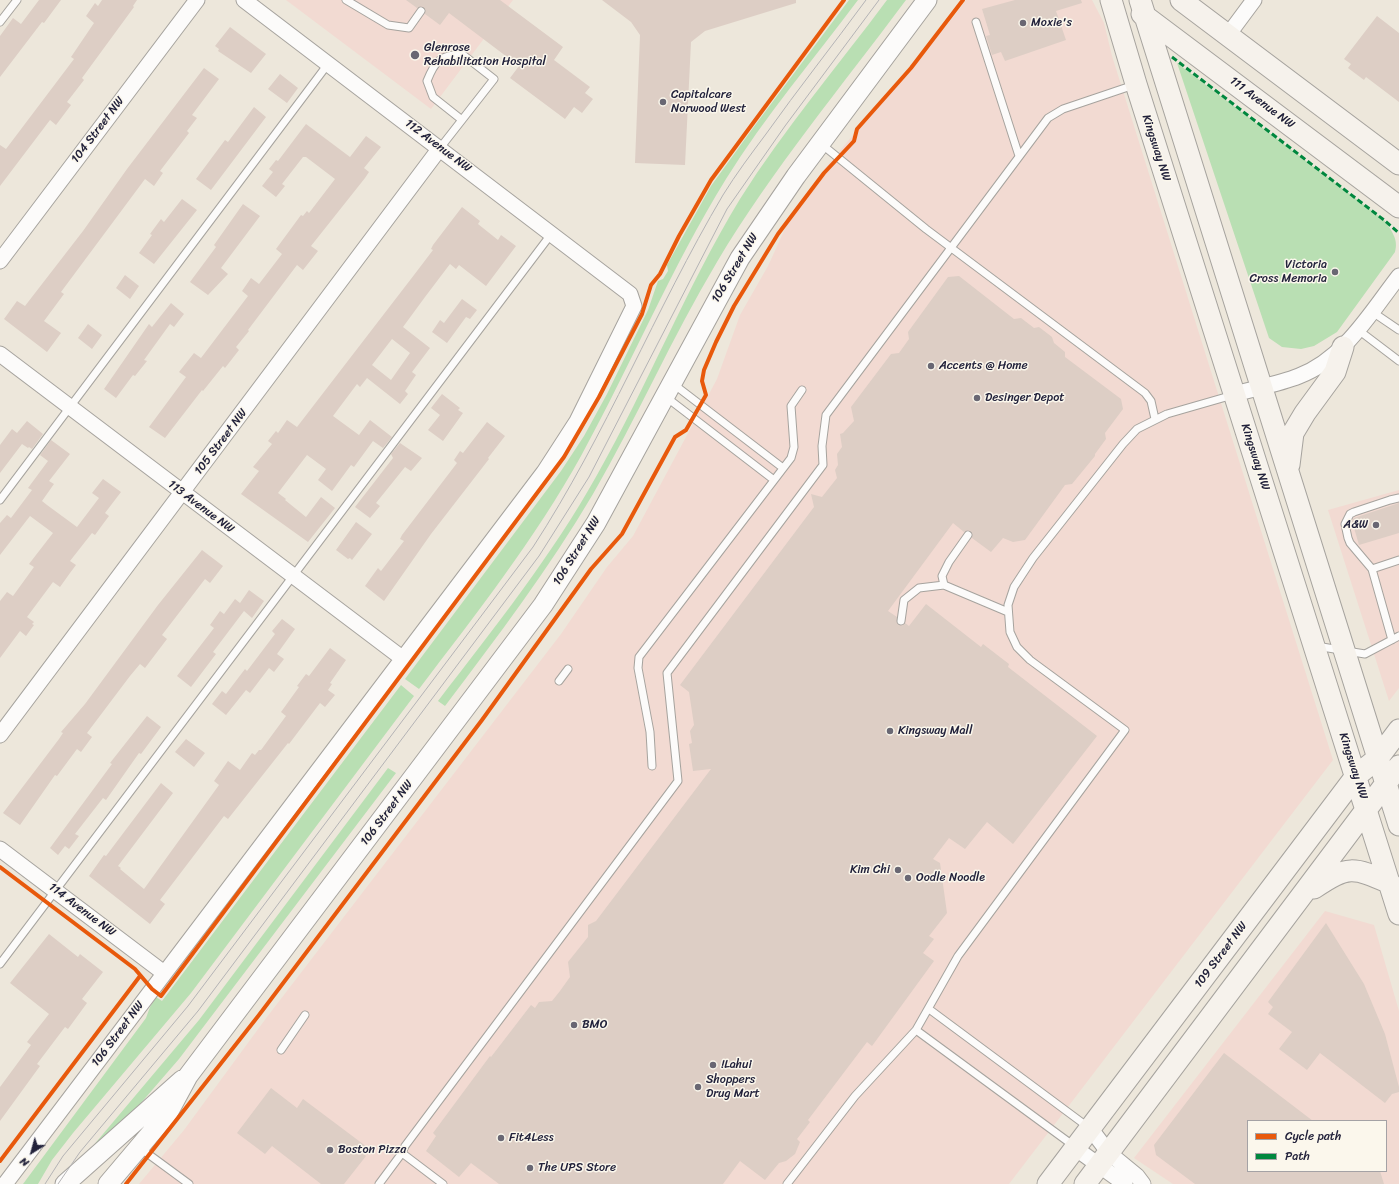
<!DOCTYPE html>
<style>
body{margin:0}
#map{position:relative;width:1399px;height:1184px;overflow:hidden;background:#ede7db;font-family:Sriracha,sans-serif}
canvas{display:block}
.legend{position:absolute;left:1247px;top:1120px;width:140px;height:52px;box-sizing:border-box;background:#fbf7ec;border:1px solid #a4a2a5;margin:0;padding:5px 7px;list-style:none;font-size:12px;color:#22223b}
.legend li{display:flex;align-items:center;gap:8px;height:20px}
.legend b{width:20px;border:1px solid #a4a2a5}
.north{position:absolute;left:12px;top:1132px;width:40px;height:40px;-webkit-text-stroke:3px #fbf7ec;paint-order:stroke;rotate:217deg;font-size:11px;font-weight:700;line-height:16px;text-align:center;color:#22223b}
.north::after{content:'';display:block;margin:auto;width:14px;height:18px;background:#22223b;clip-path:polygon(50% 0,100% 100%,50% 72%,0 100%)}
</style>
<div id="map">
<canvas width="1399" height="1184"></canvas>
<ul class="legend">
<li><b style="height:5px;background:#e8590c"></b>Cycle path</li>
<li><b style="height:5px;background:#00873e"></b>Path</li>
</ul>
<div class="north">N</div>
</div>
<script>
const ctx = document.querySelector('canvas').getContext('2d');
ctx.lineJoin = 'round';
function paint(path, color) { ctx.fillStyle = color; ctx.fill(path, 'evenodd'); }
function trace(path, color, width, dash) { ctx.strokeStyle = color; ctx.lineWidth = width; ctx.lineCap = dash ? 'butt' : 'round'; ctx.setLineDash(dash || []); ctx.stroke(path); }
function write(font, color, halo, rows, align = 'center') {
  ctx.font = font + ' Sriracha,sans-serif'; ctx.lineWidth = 3; ctx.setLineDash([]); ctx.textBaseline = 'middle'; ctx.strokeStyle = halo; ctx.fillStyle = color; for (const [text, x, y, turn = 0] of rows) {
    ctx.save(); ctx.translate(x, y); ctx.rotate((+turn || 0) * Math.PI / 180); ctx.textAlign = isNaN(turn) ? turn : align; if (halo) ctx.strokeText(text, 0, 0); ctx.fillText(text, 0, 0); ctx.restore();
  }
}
paint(new Path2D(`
 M286,0H513L431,109Z
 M966,0H1092L1104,23L1112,56L1333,760L1009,1184H139L184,1130L267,1017L561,634L607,567L633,536L717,379L740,315L768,266L794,209L826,167L955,15Z
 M1399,490V688L1389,701L1328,510Z
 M1325,911L1374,925L1399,1011V1184H1173L1134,1158ZM1248,1121H1386V1171H1248Z`), '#f2dad2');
paint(new Path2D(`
 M849,0H858C814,59 765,116 726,179C671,268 631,365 581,456C535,539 476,614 419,689L405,679L561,471L584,436L607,394L648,310L658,281L663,279L668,271L667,265L711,186L753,128Z
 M887,0H906C842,86 772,170 717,262C672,337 637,418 593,494C549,569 497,637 445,706L438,701C494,628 552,556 597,475C648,385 686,288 740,199C784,129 838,66 887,0Z
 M1177,63L1384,220C1391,230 1399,239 1395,252L1337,332L1314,346L1301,349L1282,347L1269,338Z
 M401,685L414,696L191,993L73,1133L52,1160L38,1184H23L146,1018L150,1007L156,997L162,1001Z
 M388,768L396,773L179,1059L134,1111L87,1153L199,1020Z`), '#b9dfb3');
paint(new Path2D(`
 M39,0H61L44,23L42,22L0,77V36L13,18L21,24Z
 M102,0H137L133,6L134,7L82,78L84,80L67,102L71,105L56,125L50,120L0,186V145L6,149L74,59L71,57L94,23L86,16L95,3L98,6Z
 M406,0H500L563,47L554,60L590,87L585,93L593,99L582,113L574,107L565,119L510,78L519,66L449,13L440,25L425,14L424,7L421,6L417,8Z
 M602,0H796V3L705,31L691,42L685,165L635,163L640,35L631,22Z
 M1015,0H1081L1082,3L1056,11L1066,40L1005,61L1001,52L992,55L986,36L990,35L982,9Z
 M1377,16L1399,33V102L1366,77L1364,80L1348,68L1351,64L1344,59Z
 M230,27L266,54L251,73L218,51L219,49L215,46Z
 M204,68L219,79L192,115L197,118L187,131L189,133L160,171L163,173L154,186L145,179L61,292L64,294L44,321L61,333L47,352L4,319L17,301L25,306L83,231L127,169Z
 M280,74L298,88L287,103L268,89Z
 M254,107L266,117L211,190L196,179L225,140L228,142Z
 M306,124L350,157L366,136L381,147L364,168L369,172L365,178L311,246L318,251L303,270L297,265L248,330L249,331L236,347L239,350L225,368L223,366L203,391L202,390L165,438L149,427L186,377L179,372L194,353L201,358L248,296L242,291L251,278L259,284L282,254L276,249L301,215L303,216L307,211L309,213L335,179L306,157H303L282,184L285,186L276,197L262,186L273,172L269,169L276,160L278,161Z
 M182,199L197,210L154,264L139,253L152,235L150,234L161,219L164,222Z
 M243,204L260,216L221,268L228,274L208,295L190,282L216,247L214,245Z
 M462,207L480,221L478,224L498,240L501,235L516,246L486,286L459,265L456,269L450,264L425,297L403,327L430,348L412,372L416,375L405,391L408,394L400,404L367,378L360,387L357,384L333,416L359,435L370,420L392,437L383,448L373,441L354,467L351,465L332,491L318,480L326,469L307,455L278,493L286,499L285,500L306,517L321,497L335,508L308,542L241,494L259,471L253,467L272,444L268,441L276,431L278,433L287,420L297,427L414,275L433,250L431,249L433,245ZM392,339L410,353L391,380L372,365Z
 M125,275L139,286L130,299L116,288Z
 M959,276L1014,319L1021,318L1034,328L1039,327L1052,337L1054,343L1065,352V357L1121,399L1123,409L1105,433L1106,439L1095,454V456L1072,484L1065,485L1025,540L1013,542L1003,538L991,552L972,538L971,531L968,530L964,532L953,523L888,611L897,617L898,625L902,626L905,623L909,626L926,604L981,647L983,644L1009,664L1008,667L1097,736L1013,844L987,822L965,849L949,838L933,859L940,863L947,913L929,936L934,939L923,953L934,961L872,1046L867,1042L808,1120L810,1122L797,1139L800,1142L795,1154L786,1161L779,1163L765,1180L740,1161L723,1184H499L471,1163L459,1177L426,1151L436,1136L433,1133L490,1056L491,1057L531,1005L535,1008L539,1002L552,1001L560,991L570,977L568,962L588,937V925L596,921L711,769L693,771L689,744L692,743L690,731L694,725L689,692L680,685L814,507L811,494L822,497L837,478L835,470L838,465L837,454L842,447L840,434L843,433L854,421L851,407L891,354L899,353L909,339L908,332L948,277Z
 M462,299L477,310L470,319L466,317L447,343L432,332L440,320L444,323Z
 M171,303L184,314L174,327L170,324L144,360L147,361L135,376L133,375L116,398L104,389L149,324L152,327Z
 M88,324L102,335L92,349L78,338Z
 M442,394L460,408L458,410L463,413L443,441L428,430L440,415L431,408Z
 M27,421L43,434L32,449L29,447L28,448L22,444L0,473V445L12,429L17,433Z
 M487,422L505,436L488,458L489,459L431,534L384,601L365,586L378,568L381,571L404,541L400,539L402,535L457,463L454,460L460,451L463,453Z
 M51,440L70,454L49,481L54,484L42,501L47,505L77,527L99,498L92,493L103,479L121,492L105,513L109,516L103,524L95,535L92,533L70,561L76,565L70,573L60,587L53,582L27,617L34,622L32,624L34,625L26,636L20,631L0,658V601L7,592L13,596L34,567L29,564L53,533L30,516L0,555V523L7,515L11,518L32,490L28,488L48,461L40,455Z
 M400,443L422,458L411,471L405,467L376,503L380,506L370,518L355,507L393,458L391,454Z
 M1399,503V533L1359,545L1352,521L1354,518Z
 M356,522L372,534L352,560L350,558L348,559L336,550Z
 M202,550L223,566L210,583L205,579L162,635L167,639L145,668L140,664L130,676L87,733L92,737L81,752L77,749L57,776L55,775L20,825L3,813L59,739L63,733L61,732L85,704L158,605Z
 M249,590L264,601L252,618L244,611L213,652L216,654L191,687L177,676L214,628L210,625L220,611L224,614L235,599L240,603Z
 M282,619L295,629L277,654L284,659L274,672L269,668L250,693L246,690L226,715L212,704L222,691L226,694L245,669L247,671L275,634L272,631Z
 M330,648L346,660L330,683L332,684L328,690L335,695L325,707L320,703L289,744L288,743L228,819L224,816L160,900L165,904L150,924L89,876L104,855L106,856L161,783L173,793L118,866L121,868L120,869L144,889L219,785L214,781L228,761L240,770L252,753L255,755L259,750H261L286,716L281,712L299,687L297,686L306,674L309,676Z
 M147,716L161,727L141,754L139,753L106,800L103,798L75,834L79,836L69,849L65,846L58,855L50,848L112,764L110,763Z
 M186,739L205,753L194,767L175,752Z
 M1326,923L1364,984L1385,1034L1399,1087V1092L1392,1094L1385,1103L1320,1053L1307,1070L1279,1049L1292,1032L1268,1014L1273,1007L1268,1002Z
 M49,934L78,957L80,954L103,972L82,999L87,1003L68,1029L65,1027L37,1064L40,1066L0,1121V1087L31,1045L27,1042L49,1014L10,983Z
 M1224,1053L1313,1121H1248V1171H1380L1384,1184H1195L1156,1155L1154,1145Z
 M271,1088L297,1108L303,1099L367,1147L362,1153L366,1156L344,1184H321L272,1146L265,1154L237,1133Z`), '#ddcec5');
const service = new Path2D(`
 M346,0L388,25L409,28L421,11
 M0,22L17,0
 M976,22L1019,156
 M820,143L926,229L1145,393L1151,401L1155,419
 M440,148L494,79L462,54C440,55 435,61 427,81L433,97L462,120
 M1371,311L1399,330
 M1357,329L1399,361
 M672,383L783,468
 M666,397L774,480
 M0,500L328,64
 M1372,569L1399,560
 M944,585L942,576L949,562L968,535
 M901,621L904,600L919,588L944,585L1008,612
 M1392,640L1372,569L1350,543L1348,538L1345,524L1350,514L1354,512L1390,500L1399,498
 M1316,646L1365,654L1399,636
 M559,681L568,669
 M652,766L650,732L638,668L639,657L791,458L794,447L791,406L802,390
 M0,964L552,233
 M929,1009L1088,1127
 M916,1030L1074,1146
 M281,1050L305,1015
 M140,1148L189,1184
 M402,1153L443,1184
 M379,1184L402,1153L405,1146L678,781L667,673L823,465L822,446L826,415L1048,118L1063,109L1134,85
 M787,1184L855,1096L916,1030L958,956L1125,730L1030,660L1017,647L1010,632L1008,605L1014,587L1033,558L1123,444L1137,429L1167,414L1233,395`);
const minor = new Path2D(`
 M1228,35L1254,0
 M0,261L197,0
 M0,354L402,658
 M1235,394C1256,388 1279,384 1299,376C1344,359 1371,312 1399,276
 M0,735L440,148
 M0,849L164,973
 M1090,1128L1109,1153L1137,1176L1143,1184
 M1075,1148L1125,1184
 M5,1184L544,472L577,421L634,306L630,294L244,0`);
const tertiary = new Path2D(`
 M65,1184L182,1080
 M108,1184L168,1113L188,1076L543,605L596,523L740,258L796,176L927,0`);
const secondary = new Path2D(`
 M1111,0L1136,84L1399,914
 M1140,0L1399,825
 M1181,0L1399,164
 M1142,14L1399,207
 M1289,465L1293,433L1305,413L1335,372L1343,347
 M1314,888C1348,865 1353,867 1390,883
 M1048,1184L1356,776L1378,758L1399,730
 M1085,1184L1399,766`);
trace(service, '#a6a39e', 9);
trace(minor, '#a6a39e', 17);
trace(tertiary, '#a6a39e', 21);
trace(secondary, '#a6a39e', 23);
trace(service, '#fcfbfa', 7);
trace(minor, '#fcfbfa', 15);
trace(tertiary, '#fcfbfa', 19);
trace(secondary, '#f6f2ec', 21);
trace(new Path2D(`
 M45,1184L63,1156L188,1006L533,547C606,435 655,310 723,195C736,174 751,154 766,134C798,89 833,45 866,0
 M58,1184L80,1152L198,1011L539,556L589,477L727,209L785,126L879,0`), '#b4b3b5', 1);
trace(new Path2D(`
 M1172,57L1384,220L1399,233`), '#00873e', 3, [6, 3]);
trace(new Path2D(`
 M0,867L135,969L152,989L161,996L564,457L599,397L642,314L651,285L660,274L679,236L711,180L844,0
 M0,1161L140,976
 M126,1184L259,1015L482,720L591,569L622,534L675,437L686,430L706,395L702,381L704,370L716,342L734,306L778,234L824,173L854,141L857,129L911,68L963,0`), '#e8590c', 4);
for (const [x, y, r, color] of [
 [1023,23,4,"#696773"],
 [415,55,5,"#696773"],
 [663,102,4,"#696773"],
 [1335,272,4,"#696773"],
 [931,366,4,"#696773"],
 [977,398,4,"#696773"],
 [1376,525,4,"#696773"],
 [890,731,4,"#696773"],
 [898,870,4,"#696773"],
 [908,878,4,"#696773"],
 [574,1025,4,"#696773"],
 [713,1065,4,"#696773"],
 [698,1087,4,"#696773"],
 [501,1138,4,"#696773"],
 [330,1150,4,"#696773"],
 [530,1168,4,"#696773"]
]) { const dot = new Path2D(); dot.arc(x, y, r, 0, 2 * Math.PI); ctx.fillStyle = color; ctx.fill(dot); trace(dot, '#fbf7ec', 1.5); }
write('12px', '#22223b', '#fbf7ec', [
 ["Moxie's",1031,23],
 ["Glenrose",424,48],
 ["Rehabilitation Hospital",424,62],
 ["Capitalcare",671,95],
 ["Norwood West",671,109],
 ["Victoria",1327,265,"right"],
 ["Cross Memoria",1327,279,"right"],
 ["Accents @ Home",939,366],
 ["Desinger Depot",985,398],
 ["A&W",1368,525,"right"],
 ["Kingsway Mall",898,731],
 ["Kim Chi",890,870,"right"],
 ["Oodle Noodle",916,878],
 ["BMO",582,1025],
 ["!Lahui",721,1065],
 ["Shoppers",706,1080],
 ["Drug Mart",706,1094],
 ["Fit4Less",509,1138],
 ["Boston Pizza",338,1150],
 ["The UPS Store",538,1168]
], 'left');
write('12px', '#22223b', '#fbf7ec', [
 ["111 Avenue NW",1262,103,37],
 ["104 Street NW",98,130,-53],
 ["112 Avenue NW",438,146,37],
 ["Kingsway NW",1156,148,72],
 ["106 Street NW",735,268,-59],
 ["105 Street NW",221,442,-53],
 ["Kingsway NW",1255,457,72],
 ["113 Avenue NW",201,507,37],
 ["106 Street NW",577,551,-58],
 ["Kingsway NW",1353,766,72],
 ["106 Street NW",387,813,-53],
 ["114 Avenue NW",82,910,37],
 ["109 Street NW",1221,955,-53],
 ["106 Street NW",118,1034,-53]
]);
</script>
